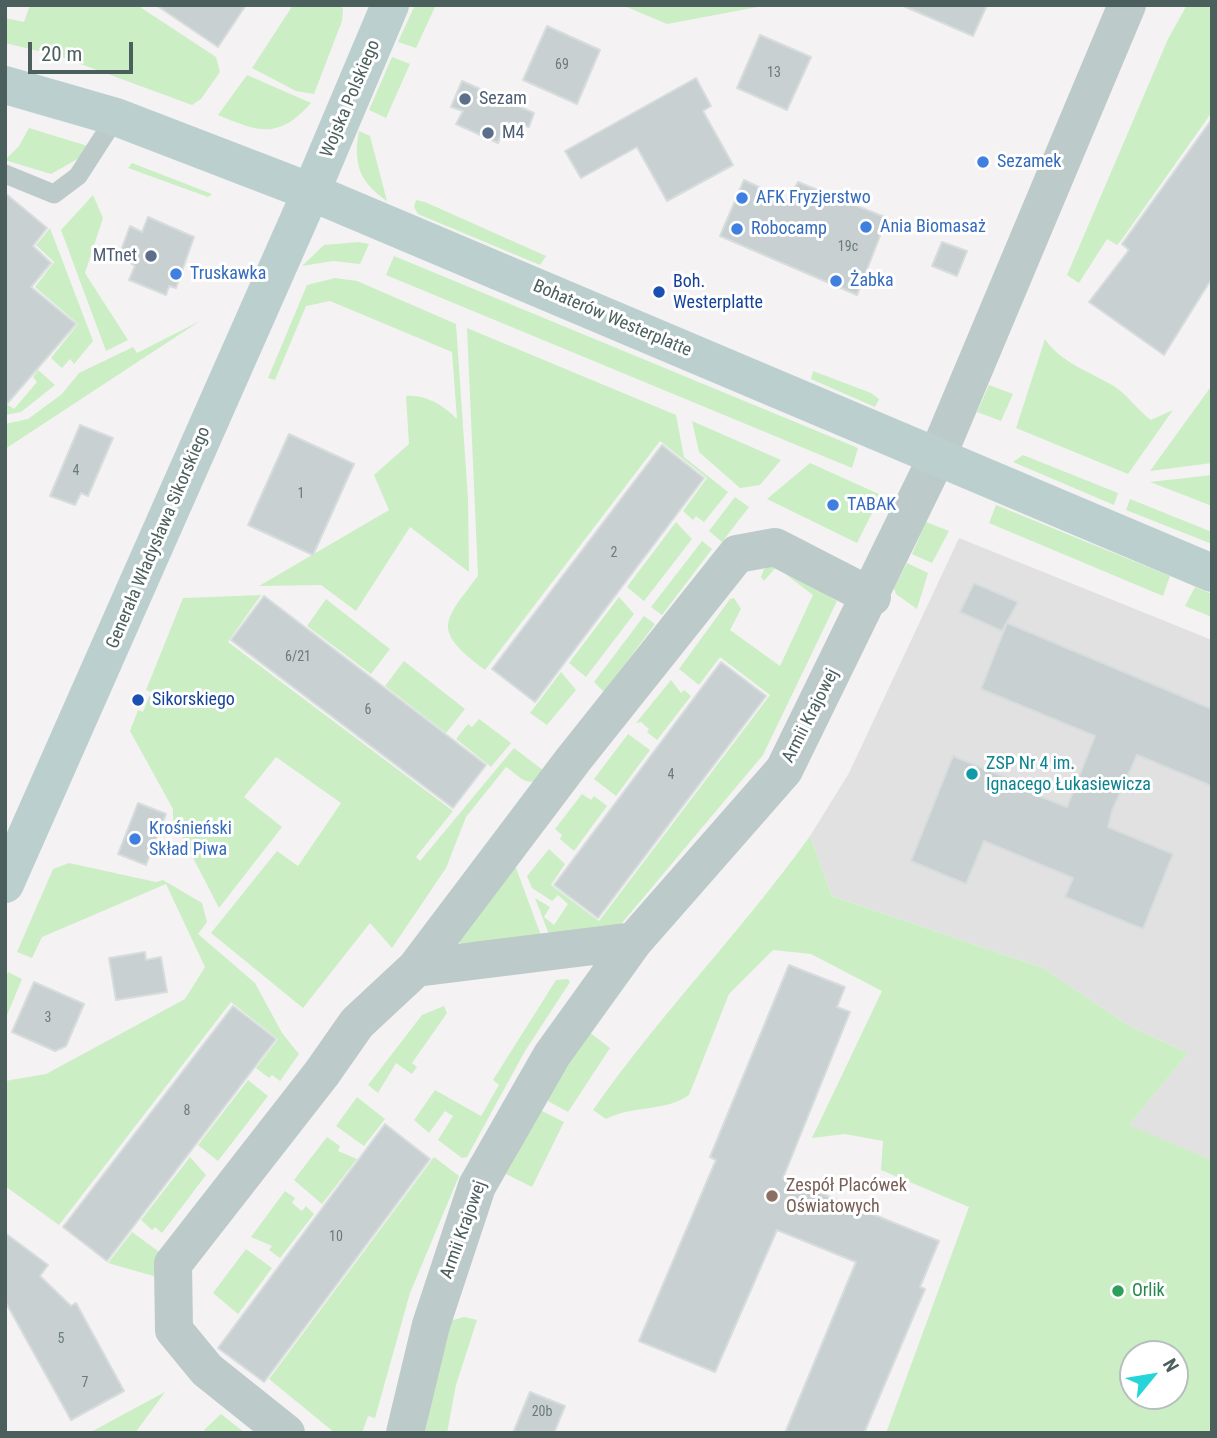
<!DOCTYPE html>
<meta charset="utf-8">
<style>
body{margin:0}
#map{position:relative;width:1217px;height:1438px;overflow:hidden;background:#f4f2f3;font-family:"Roboto Condensed",sans-serif}
canvas{display:block}
.frame{position:absolute;inset:0;border:7px solid #4b5f5d;pointer-events:none}
.north{position:absolute;left:1119px;top:1340px;width:70px;height:70px;box-sizing:border-box;background:#fff;border:2px solid #b7bfbe;border-radius:50%;rotate:60deg;font-size:19px;font-weight:700;line-height:28px;text-align:center;color:#4b5f5d}
.north::after{content:'';display:block;margin:auto;width:24px;height:32px;background:#26d5da;clip-path:polygon(50% 0,100% 100%,50% 72%,0 100%)}
.scale{position:absolute;left:28px;top:42px;width:105px;height:32px;box-sizing:border-box;border:4px solid #4b5f5d;border-top:0;padding-left:9px;font-size:21px;line-height:24px;white-space:nowrap;color:#4b5f5d;-webkit-text-stroke:5px #fff;paint-order:stroke}
</style>
<div id="map">
<canvas width="1217" height="1438"></canvas>
<div class="frame"></div>
<div class="north">N</div>
<div class="scale">20 m</div>
</div>
<script>
const ctx = document.querySelector('canvas').getContext('2d');
ctx.lineJoin = 'round';
function paint(path, color) { ctx.fillStyle = color; ctx.fill(path, 'evenodd'); }
function trace(path, color, width, dash) { ctx.strokeStyle = color; ctx.lineWidth = width; ctx.lineCap = dash ? 'butt' : 'round'; ctx.setLineDash(dash || []); ctx.stroke(path); }
function write(font, color, halo, rows, align = 'center') {
  ctx.font = font + ' "Roboto Condensed",sans-serif'; ctx.lineWidth = 6; ctx.setLineDash([]); ctx.textBaseline = 'middle'; ctx.strokeStyle = halo; ctx.fillStyle = color; for (const [text, x, y, turn = 0] of rows) {
    ctx.save(); ctx.translate(x, y); ctx.rotate((+turn || 0) * Math.PI / 180); ctx.textAlign = isNaN(turn) ? turn : align; if (halo) ctx.strokeText(text, 0, 0); ctx.fillText(text, 0, 0); ctx.restore();
  }
}
paint(new Path2D(`
 M959,538L1212,640V1160L1128,1126L1188,1053L1129,1026L1043,968L832,896L810,836L849,773Z`), '#e2e1e2');
paint(new Path2D(`
 M30,5H137L216,57L220,72L201,99L192,105L59,56L5,43V18L24,22Z
 M293,5H340L343,9L342,21L314,94L296,91L252,68Z
 M415,5H436L416,48L398,42Z
 M622,5H768L667,24Z
 M1187,5H1212V112L1120,242L1117,245L1107,239L1079,283L1067,275L1168,39Z
 M392,57L410,64L386,118L369,110Z
 M247,75L311,103C278,140 259,132 218,115Z
 M29,128L91,147L88,153L51,174L5,160L19,146Z
 M359,131L370,136L387,201C359,182 353,163 359,131Z
 M132,163L212,194L208,197L128,168Z
 M93,195L103,218L85,273L128,340L106,351L61,230Z
 M416,200L425,202L546,256L540,265L418,214L414,207Z
 M50,228L93,341L74,364L70,359L62,368L51,358L78,324L35,287L54,262L36,245Z
 M358,242L369,244L360,264L333,261L302,266L324,245Z
 M394,256L858,448L852,468L386,275Z
 M335,278L357,281L456,324L468,499L469,572L410,527L356,611L321,585L259,586L389,510L374,475L409,444L406,396C426,394 444,406 457,419L452,352L330,301L306,306L275,380L268,378L307,285Z
 M200,321L5,449V424L28,419L62,394L79,373L133,347L137,353Z
 M467,328L676,415L684,457L728,492L704,522L696,516L693,520L683,511L707,478L660,441L485,670C432,630 442,623 478,576Z
 M1045,339C1060,362 1090,372 1114,386C1128,395 1137,410 1151,420L1173,410L1128,474L1016,428Z
 M38,370L55,385L21,412L5,415V403L14,409L37,382L33,377Z
 M813,371L871,393L879,399L875,407L811,379Z
 M989,385L1013,394L1001,421L977,412Z
 M1210,388L1212,463L1150,471Z
 M692,421L781,460L760,485L740,488L699,452Z
 M1023,455L1118,493L1114,505L1013,462Z
 M810,463L881,495L857,543L767,499Z
 M1212,475V506L1150,482Z
 M735,497L749,507L722,542L709,531Z
 M1130,499L1212,532V544L1126,510Z
 M996,505L1170,576L1163,596L989,523Z
 M676,522L692,539L644,601L627,587Z
 M926,522L949,531L932,563L912,554Z
 M702,541L712,549L662,615L651,607Z
 M907,563L928,573L917,609L896,594L894,588Z
 M774,564L837,601L763,755L622,923L613,928L550,937L535,898L550,907L544,917L554,925L568,904L558,895L552,901L532,888L527,876L549,849L565,864L551,885L599,921L770,695L720,657L699,685L679,669L730,599L734,598L741,609L730,630L780,666L813,595L776,567L764,581L761,577L764,569Z
 M1195,587L1212,594V617L1185,606Z
 M261,595L228,642L453,811L416,857L420,861L514,748L548,774C525,788 526,781 506,767L466,817L446,868L392,948L370,923L303,1008L211,933L277,851L298,866L341,803L276,757L244,797L282,827L219,908L173,819V809L130,731L138,710L143,712L151,692L146,690L183,598Z
 M619,597L634,614L586,677L569,663Z
 M326,599L390,649L371,674L307,626Z
 M644,616L655,624L604,692L594,682Z
 M404,661L465,709L446,733L385,686Z
 M561,672L576,690L547,725L530,713Z
 M671,680L681,693L684,690L691,696L657,740L647,732L649,729L641,722L636,723Z
 M479,719L511,743L491,767L456,739L468,724L472,727Z
 M628,734L650,750L616,796L594,779Z
 M582,794L591,800L594,796L607,806L574,851L560,839L562,835L555,829Z
 M810,836L832,896L1043,968L1129,1026L1188,1053L1129,1125L1212,1160V1433H886L969,1207L881,1170L883,1141L845,1134L812,1138L882,991L811,954L773,950L729,994L689,1095C666,1112 632,1105 606,1119L593,1110C660,1014 742,931 810,836ZM1133,1354H1175V1396H1133Z
 M513,860L542,938L460,943L457,936Z
 M69,863L156,882L163,880L202,903L207,922L198,934L255,983L282,1033L299,1054L280,1081L272,1075L269,1078L256,1068L278,1039L231,1002L59,1225L5,1186V1081L46,1074L185,999L205,967L166,884L42,937L32,958L17,952L53,869Z
 M8,972L22,979L5,1020V978Z
 M556,980L568,979L570,982L525,1051L467,1157L462,1158L438,1140L453,1116L445,1111L429,1133L414,1120L435,1090L481,1116L499,1085L493,1080Z
 M444,1006L447,1013L412,1063L417,1067L412,1074L396,1063L378,1093L368,1085L422,1015Z
 M588,1031L610,1048L568,1112L548,1101V1095Z
 M248,1080L268,1096L218,1161L198,1145Z
 M357,1097L385,1119L364,1146L336,1126Z
 M540,1110L564,1122L532,1187L506,1174Z
 M327,1137L340,1146L338,1151L357,1159L322,1204L294,1180Z
 M190,1157L206,1175L162,1233L155,1227L152,1230L141,1220Z
 M434,1157L459,1176L410,1293L375,1418L368,1416L362,1433H335L269,1379Z
 M285,1191L295,1198L292,1203L302,1211L306,1206L314,1214L280,1258L269,1250L272,1246L251,1237Z
 M132,1232L162,1254L157,1277L108,1263Z
 M246,1249L272,1268L238,1314L213,1293Z
 M464,1317L477,1320L456,1385L447,1433H425L446,1322Z
 M165,1392L135,1433H89Z
 M221,1414L245,1433H208L204,1430Z`), '#cbeec5');
const building = new Path2D(`
 M156,5H246L218,47Z
 M901,5H987L973,36Z
 M547,26L600,50L577,104L523,80Z
 M760,35L811,57L787,110L737,88Z
 M696,78L711,106L703,111L733,165L667,201L637,147L581,178L565,151Z
 M462,81L534,113L529,127L507,122L498,143L456,124L463,111L451,107Z
 M1212,119V278L1164,355L1089,302L1129,250L1122,244Z
 M744,180L788,201L798,182L887,218L857,295L720,236Z
 M5,193L47,228L33,246L51,263L31,287L76,324L5,406Z
 M148,217L194,237L176,288L169,286L166,295L129,280L135,266L129,262L131,258L120,253L130,226L142,232Z
 M942,242L967,251L957,276L932,266Z
 M80,425L113,438L88,496L81,493L75,505L50,496Z
 M289,434L354,464L313,555L248,525Z
 M662,445L704,478L535,702L492,669Z
 M974,583L1018,602L1002,631L960,612Z
 M264,596L486,765L453,808L231,640Z
 M1007,623L1212,709V786L1137,755L1112,811L1108,827L1173,854L1143,929L1065,897L1073,878L984,841L966,884L911,861L953,756L1010,779L1008,784L1067,807L1095,736L981,689Z
 M721,662L766,696L598,918L554,885Z
 M138,803L166,814L146,865L118,854Z
 M145,952L146,960L161,957L167,992L116,1000L109,958Z
 M789,965L845,987L837,1007L850,1012L783,1178L939,1241L920,1287L925,1289L864,1433H785L856,1262L777,1230L715,1372L639,1341L716,1160L710,1157Z
 M34,982L84,1004L66,1046L55,1051L12,1032Z
 M233,1006L276,1039L107,1261L63,1227Z
 M385,1124L430,1159L264,1382L218,1348Z
 M5,1233L48,1265L40,1276L71,1306L76,1303L124,1391L71,1420L5,1301Z
 M530,1392L565,1406L554,1433H513Z`);
paint(building, '#c9d0d1');
trace(building, '#d7dcdd', 2);
trace(new Path2D(`
 M5,174L54,194L78,176L116,117`), '#bccac9', 19);
trace(new Path2D(`
 M416,968L634,941
 M286,1433L207,1370L174,1330L173,1264L322,1073L357,1023L416,968L573,760L737,554L775,547L872,597
 M405,1433L431,1325L477,1186L552,1055L634,941L784,770L937,457L1127,5`), '#bccac9', 38);
trace(new Path2D(`
 M5,85L116,117L311,192L1212,573
 M5,884L311,192L390,5`), '#bccfcf', 38);
for (const [x, y, r, color] of [
 [465,99,7,"#5c6f8a"],
 [488,133,7,"#5c6f8a"],
 [983,162,7,"#3f7fe0"],
 [742,198,7,"#3f7fe0"],
 [866,227,7,"#3f7fe0"],
 [737,229,7,"#3f7fe0"],
 [151,256,7,"#5c6f8a"],
 [176,274,7,"#3f7fe0"],
 [836,281,7,"#3f7fe0"],
 [659,292,7,"#1a4fb4"],
 [833,505,7,"#3f7fe0"],
 [138,700,7,"#1a4fb4"],
 [972,774,7,"#0f9aa8"],
 [135,839,7,"#3f7fe0"],
 [772,1196,7,"#8d6e63"],
 [1118,1291,7,"#2e9e5b"]
]) { const dot = new Path2D(); dot.arc(x, y, r, 0, 2 * Math.PI); ctx.fillStyle = color; ctx.fill(dot); trace(dot, '#fff', 2.5); }
write('14px', '#6a7b7a', null, [
 ["69",562,65],
 ["13",774,73],
 ["19c",848,247],
 ["4",76,471],
 ["1",301,494],
 ["2",614,553],
 ["6/21",298,657],
 ["6",368,710],
 ["4",671,775],
 ["3",48,1018],
 ["8",187,1111],
 ["10",336,1237],
 ["5",61,1339],
 ["7",85,1383],
 ["20b",542,1412]
]);
write('18px', '#4b5f5d', '#fff', [
 ["Wojska Polskiego",351,99,-67],
 ["Bohaterów Westerplatte",612,319,23],
 ["Generała Władysława Sikorskiego",159,538,-67],
 ["Armii Krajowej",811,716,-63],
 ["Armii Krajowej",464,1230,-70]
]);
write('18px', '#4e5e75', '#fff', [
 ["Sezam",479,99],
 ["M4",502,133],
 ["MTnet",137,256,"right"]
], 'left');
write('18px', '#366cbe', '#fff', [
 ["Sezamek",997,162],
 ["AFK Fryzjerstwo",756,198],
 ["Ania Biomasaż",880,227],
 ["Robocamp",751,229],
 ["Truskawka",190,274],
 ["Żabka",850,281],
 ["TABAK",847,505],
 ["Krośnieński",149,829],
 ["Skład Piwa",149,850]
], 'left');
write('18px', '#164399', '#fff', [
 ["Boh.",673,282],
 ["Westerplatte",673,303],
 ["Sikorskiego",152,700]
], 'left');
write('18px', '#0d838f', '#fff', [
 ["ZSP Nr 4 im.",986,764],
 ["Ignacego Łukasiewicza",986,785]
], 'left');
write('18px', '#785e54', '#fff', [
 ["Zespół Placówek",786,1186],
 ["Oświatowych",786,1207]
], 'left');
write('18px', '#27864d', '#fff', [
 ["Orlik",1132,1291]
], 'left');
</script>
